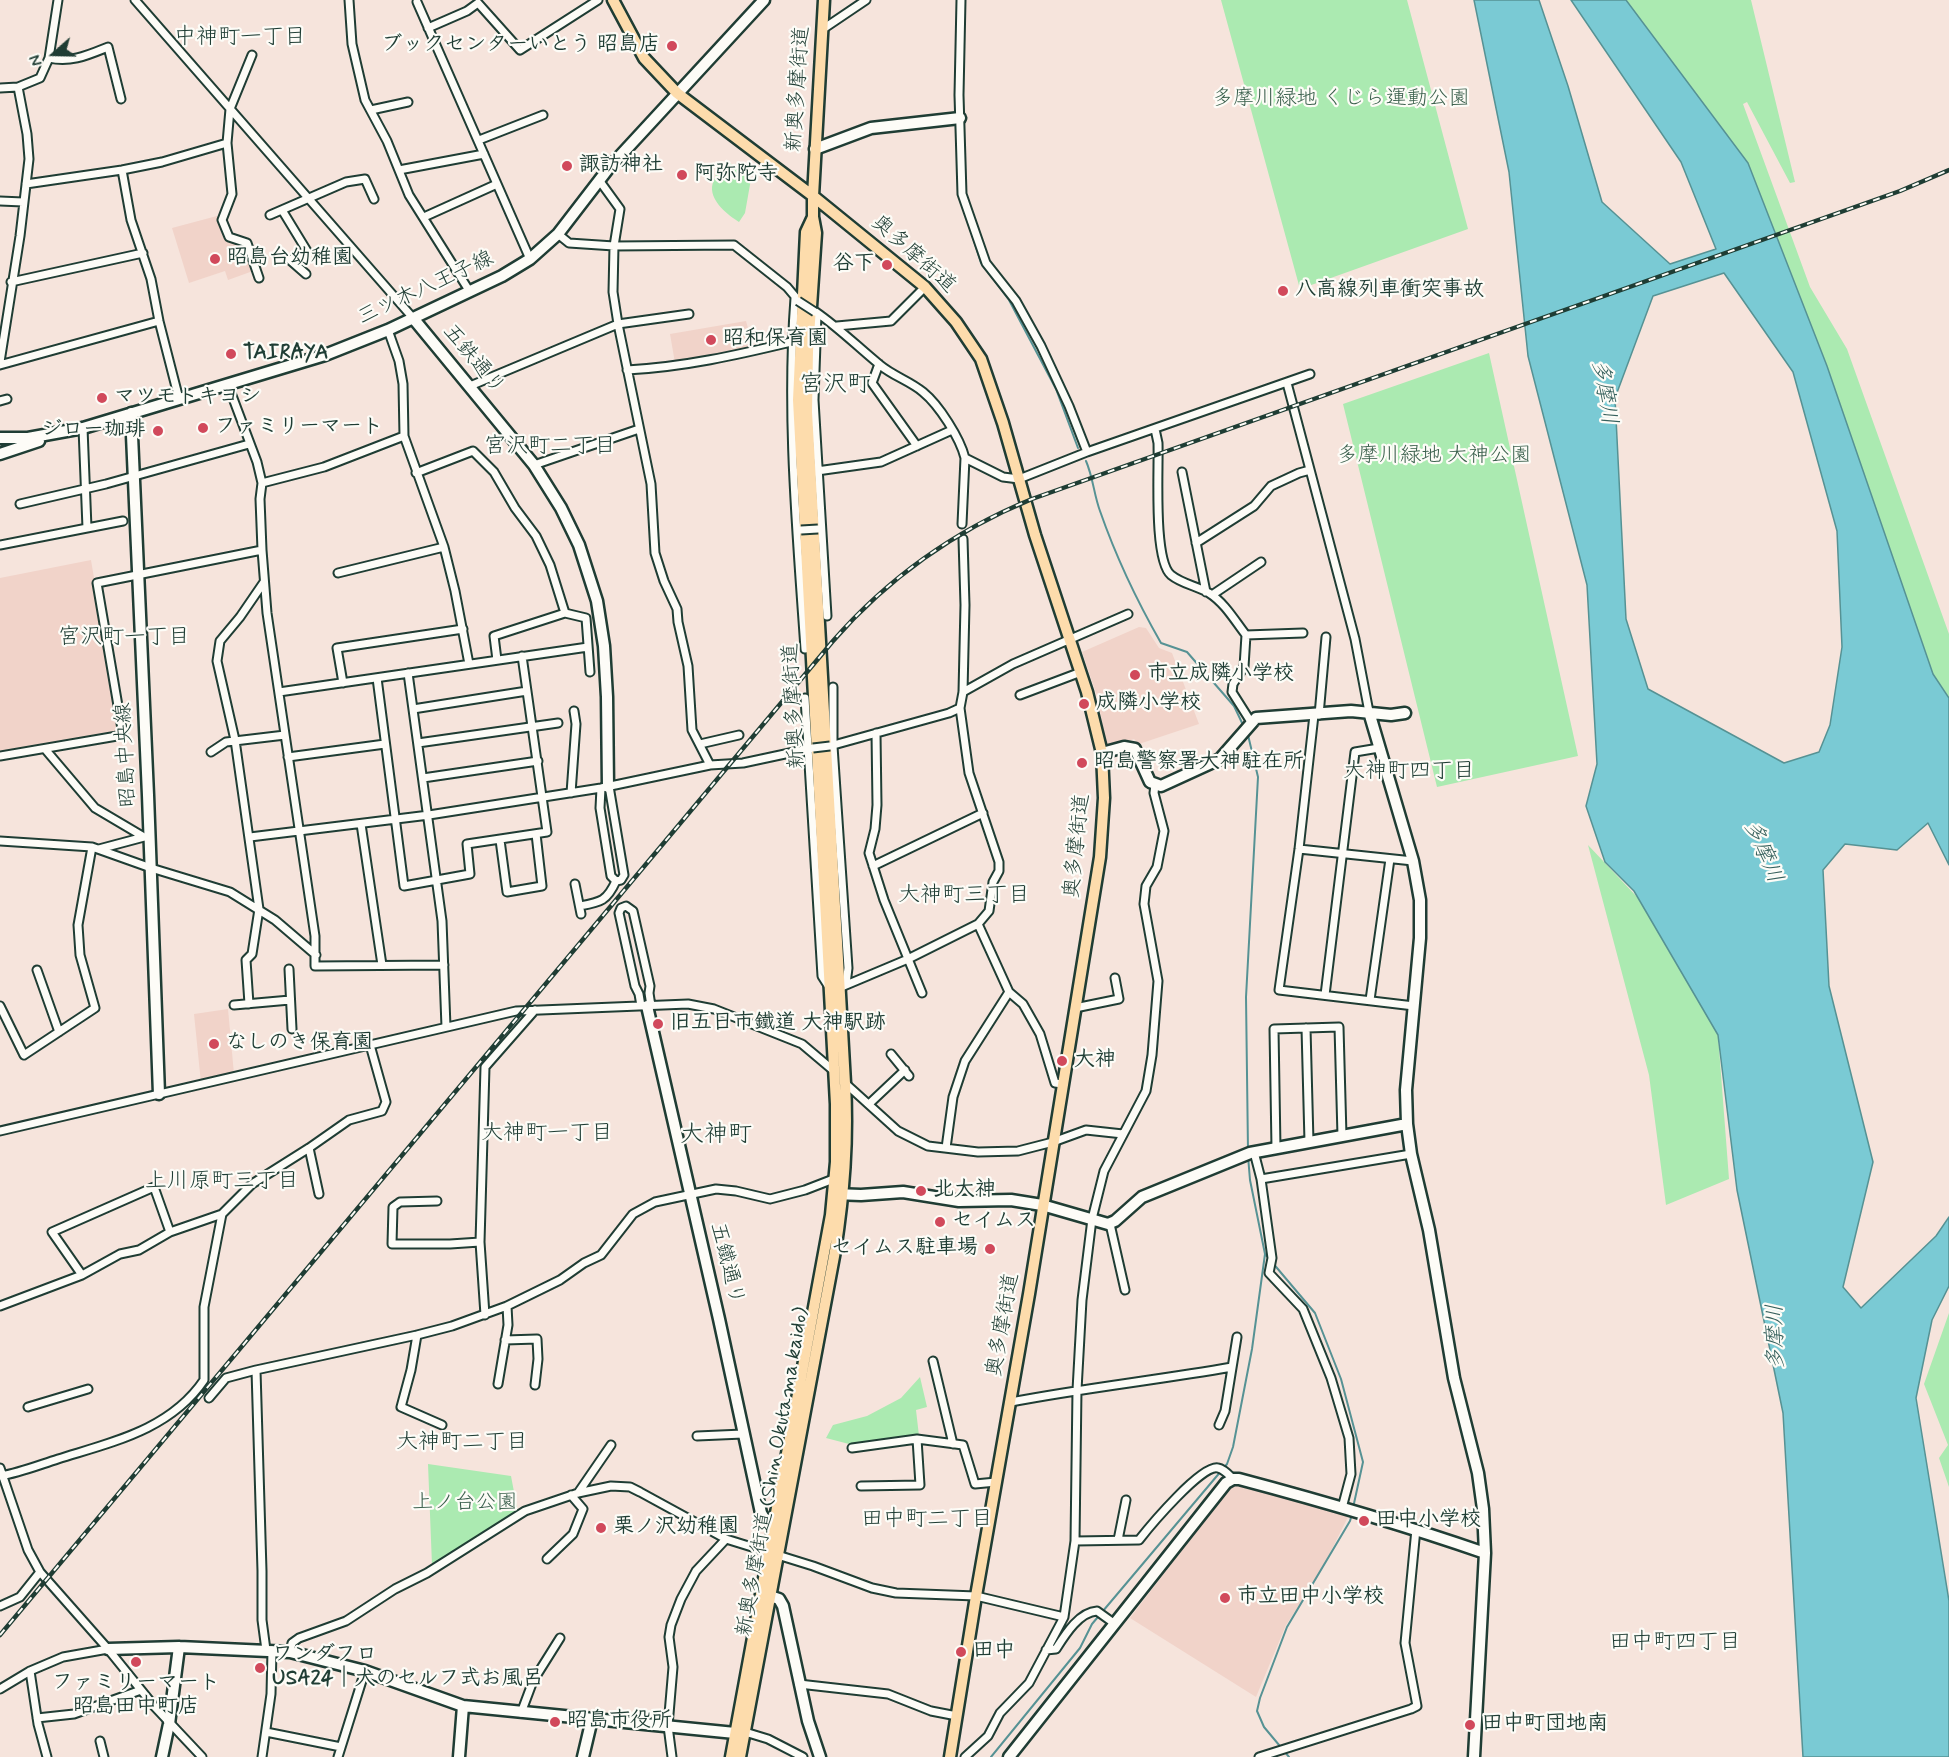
<!DOCTYPE html>
<meta charset="utf-8">
<style>
body{margin:0}
#map{position:relative;width:1949px;height:1757px;overflow:hidden;background:#f6e4dc;font-family:Mynerve,sans-serif}
canvas{display:block}
.north{position:absolute;left:24px;top:24px;width:60px;height:60px;-webkit-text-stroke:4px #fdfcf7;paint-order:stroke;rotate:250deg;font-size:16px;font-weight:700;line-height:24px;text-align:center;color:#1f3d34}
.north::after{content:'';display:block;margin:auto;width:21px;height:27px;background:#1f3d34;clip-path:polygon(50% 0,100% 100%,50% 72%,0 100%)}
</style>
<div id="map">
<canvas width="1949" height="1757"></canvas>
<div class="north">N</div>
</div>
<script>
const ctx = document.querySelector('canvas').getContext('2d');
ctx.lineJoin = 'round';
function paint(path, color) { ctx.fillStyle = color; ctx.fill(path, 'evenodd'); }
function trace(path, color, width, dash) { ctx.strokeStyle = color; ctx.lineWidth = width; ctx.lineCap = dash ? 'butt' : 'round'; ctx.setLineDash(dash || []); ctx.stroke(path); }
function write(font, color, halo, rows, align = 'center') {
  ctx.font = font + ' Mynerve,"Klee One",sans-serif'; ctx.lineWidth = 4.5; ctx.setLineDash([]); ctx.textBaseline = 'middle'; ctx.strokeStyle = halo; ctx.fillStyle = color; for (const [text, x, y, turn = 0] of rows) {
    ctx.save(); ctx.translate(x, y); ctx.rotate((+turn || 0) * Math.PI / 180); ctx.textAlign = isNaN(turn) ? turn : align; if (halo) ctx.strokeText(text, 0, 0); ctx.fillText(text, 0, 0); ctx.restore();
  }
}
paint(new Path2D(`
 M217,216L226,239L245,246L253,271L228,280L225,271L189,283L172,228Z
 M746,321L753,346L710,359L675,363L670,334Z
 M91,560L120,733L0,753V578Z
 M1139,627L1146,628L1159,648L1172,653L1199,724L1139,744L1134,739L1107,747L1097,696L1082,652Z
 M228,1009L234,1074L201,1083L194,1014Z
 M1234,1486L1242,1487L1349,1515L1318,1577L1286,1625L1256,1697L1130,1618L1229,1489Z`), '#f1d3c9');
paint(new Path2D(`
 M1221,0H1407L1468,229L1300,289Z
 M1626,0H1751L1795,182L1790,183L1747,102L1743,104L1810,287L1847,349L1949,634V698L1933,674L1827,366L1748,163Z
 M727,161L751,179L745,213L739,222C728,215 711,202 712,187C713,180 718,171 721,164Z
 M1489,353L1578,756L1437,787L1343,404Z
 M1588,845L1638,898L1718,1035L1729,1179L1666,1205L1649,1075Z
 M1949,1313V1487L1939,1458L1948,1445L1924,1384Z
 M920,1377L927,1407L916,1410L919,1436L849,1444L826,1438L833,1425L867,1416L901,1398Z
 M428,1464L511,1476L518,1513L432,1565Z`), '#abeab1');
const water = new Path2D(`
 M1474,0H1539L1568,86L1602,202L1670,264L1716,249L1681,162L1571,0H1626L1748,163L1827,366L1933,674L1949,698V865L1928,823L1897,850L1845,844L1823,870L1829,986L1873,1162L1843,1287L1861,1308L1936,1236L1949,1217V1286L1932,1320L1916,1398L1949,1601V1757H1803L1783,1413L1737,1190L1718,1035L1634,891L1605,862L1586,806L1597,764L1587,585L1528,356L1509,172ZM1724,273L1793,372L1837,531L1842,647L1830,725L1819,752L1784,763L1648,689L1626,619L1615,398L1653,296Z`);
paint(water, '#7acad4');
trace(water, '#569294', 1.5);
trace(new Path2D(`
 M957,36V0
 M957,123L958,186
 M960,197L981,263L1009,300L1056,389L1078,448
 M1086,461C1093,477 1094,495 1100,511C1116,557 1137,601 1161,643L1187,652L1234,706L1244,727
 M1248,1151L1246,997L1258,777L1248,735
 M1266,1255L1315,1313L1341,1379L1363,1462L1353,1508
 M991,1757L1080,1648L1092,1624L1227,1464L1233,1447L1252,1349L1265,1254L1250,1180L1248,1156
 M1289,1757L1264,1727L1257,1711L1260,1698L1287,1627L1350,1521L1352,1514`), '#569294', 2);
const street = new Path2D(`
 M135,0L413,318
 M349,0L352,44L365,100L387,141L409,195L470,292
 M961,0L959,95L962,194L986,263L1016,301L1041,346L1069,406L1087,452
 M417,2L530,259
 M428,28L467,11L478,3L520,50L598,0
 M823,29L866,0
 M252,55L230,109L227,143L232,194L222,220L229,237L247,243L259,278
 M49,58C71,63 88,55 108,47L121,99
 M0,88L18,87L40,78L49,58L58,0
 M371,110L408,102
 M479,140L543,115
 M122,170L131,220L151,279L159,321L179,399
 M399,170L484,154
 M599,180L620,209L614,246L613,292L618,324L651,484L655,553L664,581L677,609L678,622L688,666L692,730L710,765
 M26,184L122,170L162,162L227,143
 M0,201L23,202
 M282,210L307,251L290,260L306,274
 M270,215L346,182L365,179L374,199
 M424,217L497,184
 M558,234L569,243L614,246L734,245L787,287L798,300
 M11,282L143,253
 M795,298C786,415 797,532 805,649
 M816,312C839,328 858,347 880,365C893,376 910,381 923,392C939,405 960,438 965,458L962,524
 M817,314L814,400L827,616
 M837,326L891,321L925,287
 M388,330L399,361L403,384L404,436L444,547L455,591L469,664
 M0,362L20,236L29,159L27,134L18,87
 M879,364L872,383L917,446
 M0,365L159,321
 M627,370C684,367 737,355 791,342
 M1287,383L1355,639L1369,712
 M228,385L257,462L262,483L260,499L262,550L267,613L315,936V966L444,965
 M470,386L618,324L689,314
 M0,401L7,399
 M83,428L87,528
 M1155,429L1158,443C1159,468 1153,560 1171,575C1182,584 1197,586 1209,593C1225,603 1235,621 1246,635L1244,667L1233,684L1232,692L1251,722
 M965,458L1003,477L1019,479L1087,452L1310,374
 M534,465L639,429
 M817,471L881,462L952,430
 M1182,472L1206,592
 M416,473L473,451L494,472L515,508L536,536L550,565L565,613L586,618L590,672
 M262,483L324,467L404,436
 M20,504L106,484L249,444
 M1196,543L1254,506L1271,486L1299,473L1310,470
 M0,545L123,521
 M338,573L444,547
 M1212,595L1261,562
 M1246,635L1303,633
 M497,660L494,636L565,613
 M408,673L442,921L446,1027
 M377,678L404,886L470,874L467,844L547,832L522,656
 M343,683L337,648L463,629
 M833,687V746L848,968L846,984
 M279,692L588,647
 M963,692L1013,664L1128,614
 M1020,695L1081,672
 M805,698L822,976L829,987
 M413,709L527,691
 M1314,715L1299,849L1279,990L1414,1006
 M1319,715L1326,637
 M876,733L877,805L875,829L869,853L884,900L922,993
 M418,743L558,723
 M700,744L739,735
 M830,746L949,713L960,708
 M45,749L95,808L144,837
 M211,752L226,742L285,735
 M0,756L123,735L97,583L262,550
 M288,757L385,744
 M423,778L538,761
 M601,788L600,808L611,876L616,881L621,880L624,875L609,786
 M571,793L576,724L574,711
 M361,824L382,965
 M250,837L429,815L601,788L710,765L743,763L813,748
 M500,840L507,892L542,886L536,834
 M0,841L92,847L151,868L230,892L275,920L316,955
 M99,849L144,837
 M1299,849L1413,861
 M873,866L983,813
 M575,884L581,914
 M580,906C601,902 607,901 616,881
 M978,924L1009,992L1023,1004L1040,1034L1055,1083L1062,1084
 M289,969L292,1029
 M37,970L59,1032
 M839,988L908,959L978,924L989,911L993,882L999,871V862L969,773L960,708L963,692L965,605L963,539
 M1325,995L1355,752L1379,748
 M1370,1000L1390,859
 M249,1004L246,960L252,954L259,909L235,740L217,661L220,641L240,617L264,582
 M234,1005L290,1000
 M0,1006L24,1055L95,1008L80,955L78,925L92,847
 M641,1006L639,994L635,986L619,913L621,908L626,906L633,911L650,986L649,993L651,1006
 M1075,1008L1119,999L1115,978
 M1306,1028L1309,1142
 M891,1054L909,1076
 M845,1083L898,1131L928,1146L978,1152L1018,1151L1053,1142L1086,1130L1123,1134
 M869,1104L905,1070
 M0,1131L516,1011L688,1004L714,1009L802,1044L834,1071
 M309,1148L319,1194
 M946,1148L953,1097L965,1061L1009,992
 M1276,1148L1274,1029L1339,1027L1342,1136
 M1254,1152L1261,1179L1272,1258L1269,1273L1303,1309L1331,1378L1349,1438L1351,1474L1342,1508
 M1261,1179L1411,1154
 M437,1201L400,1202L393,1207L392,1244H450L480,1242
 M1110,1224L1125,1290
 M82,1275L52,1232L154,1187L170,1232
 M0,1306L82,1275L120,1254L139,1250L170,1232L222,1214L252,1184L309,1148L349,1120L382,1111L386,1102L370,1045
 M485,1315L480,1242L485,1067L535,1010
 M417,1335L411,1370L401,1407L442,1425
 M505,1340L537,1339L538,1359L535,1385
 M933,1361L953,1444
 M498,1384L508,1325L507,1306
 M209,1398L226,1378L256,1370
 M1011,1402C1084,1388 1158,1380 1232,1367
 M28,1407L88,1389
 M1219,1425L1225,1411L1237,1337
 M697,1436L743,1434
 M852,1448L917,1439L963,1445L975,1484L996,1482
 M0,1468L28,1550L40,1572L108,1649L154,1706L202,1757
 M0,1476C19,1473 39,1465 58,1459C112,1442 170,1430 204,1380V1307L222,1214
 M861,1486L920,1485L917,1439
 M578,1493L611,1445
 M1118,1540L1126,1500
 M1075,1541L1139,1540C1150,1526 1202,1464 1218,1468C1224,1469 1229,1475 1233,1479
 M547,1559L573,1534L583,1509L571,1495
 M0,1606L20,1597L40,1572
 M266,1650L262,1620V1571L256,1370L417,1335L452,1326L507,1306L560,1280L584,1263L601,1255L633,1214L655,1202L716,1189L736,1191L770,1199L805,1190L836,1178
 M1046,1650L1056,1649C1065,1635 1079,1612 1097,1611L1115,1624
 M290,1652L292,1643L299,1638L346,1621L395,1589L427,1573L525,1511L578,1493L611,1486L630,1487L640,1492L726,1539L813,1566L872,1588L896,1593L976,1596L1064,1617
 M30,1671L38,1724L47,1757
 M799,1684L888,1694L931,1711L957,1716
 M0,1689L30,1671L63,1657L108,1649
 M521,1713L533,1681L560,1638
 M37,1718L74,1714L141,1690
 M266,1732L341,1747
 M745,1732L768,1739L803,1757
 M100,1741L104,1757
 M262,1757L271,1694L272,1650
 M338,1757L365,1671
 M672,1757L668,1726L673,1667L669,1637L671,1625L681,1599L696,1571L726,1539
 M965,1757L988,1736L1000,1713L1029,1683L1064,1617L1075,1541L1077,1390L1082,1300L1092,1219L1104,1171L1146,1091L1152,1055L1158,981L1144,904L1146,886L1157,867L1164,831L1154,793L1155,785
 M1259,1757L1411,1709L1417,1706L1405,1643L1416,1529`);
const secondary = new Path2D(`
 M815,149L871,128L960,118
 M413,318L534,465L561,508L579,545L597,601L604,646L607,697L608,787
 M131,413L148,795L159,1094
 M0,438H28L83,428L325,355L388,330L502,276L530,259L558,234L608,169L764,0
 M0,454L39,441
 M1369,712L1413,861L1420,900V938L1406,1090L1407,1124L1411,1154L1429,1230L1454,1378L1478,1473L1483,1509L1485,1553L1474,1757
 M1102,753L1124,747L1135,749L1150,782L1161,786L1220,759L1256,718L1351,711L1391,715L1405,713
 M647,1006L719,1319L761,1513L765,1520L774,1524
 M834,1194L861,1195L903,1192L959,1201L1011,1200L1042,1205L1108,1224L1115,1221L1142,1197L1250,1153L1407,1124
 M770,1596L779,1599L783,1606L808,1721L820,1757
 M108,1649L179,1647L290,1652L365,1671L463,1706L735,1733L743,1732
 M162,1757L169,1724L179,1647
 M459,1757L463,1706
 M583,1757L592,1719
 M1009,1757L1226,1483L1233,1479H1239C1322,1501 1404,1525 1485,1553`);
const primary = new Path2D(`
 M613,0L644,58L677,93L813,196L925,287L956,322L981,359L1003,423L1035,535L1087,692L1102,753L1104,798L1100,857L1029,1294L976,1596L950,1757
 M731,1757L831,1215L836,1162V1104L798,400L806,232L813,217
 M740,1757L835,1251C844,1192 848,1142 845,1083L807,412L808,351L816,233L813,217V196L824,0`);
trace(street, '#1f3d34', 11);
trace(secondary, '#1f3d34', 15);
trace(primary, '#1f3d34', 15);
trace(street, '#fdfcf7', 7);
trace(secondary, '#fdfcf7', 10);
trace(primary, '#fddcac', 10);
const rail = new Path2D(`
 M0,1635L833,641C888,578 954,531 1032,499L1900,191L1949,170`);
trace(rail, '#1f3d34', 4.5);
trace(rail, '#fdfcf7', 2, [7]);
const streetBridge = new Path2D(`
 M798,301L815,312
 M801,530L818,529
 M813,748L830,746`);
trace(streetBridge, '#1f3d34', 11, []);
trace(streetBridge, '#fdfcf7', 7);
for (const [x, y, r, color] of [
 [672,46,6,"#d1495b"],
 [567,166,6,"#d1495b"],
 [682,175,6,"#d1495b"],
 [215,259,6,"#d1495b"],
 [887,265,6,"#d1495b"],
 [1283,291,6,"#d1495b"],
 [711,340,6,"#d1495b"],
 [231,354,6,"#d1495b"],
 [102,398,6,"#d1495b"],
 [203,428,6,"#d1495b"],
 [158,431,6,"#d1495b"],
 [1135,675,6,"#d1495b"],
 [1084,704,6,"#d1495b"],
 [1082,763,6,"#d1495b"],
 [658,1024,6,"#d1495b"],
 [214,1044,6,"#d1495b"],
 [1062,1061,6,"#d1495b"],
 [921,1191,6,"#d1495b"],
 [940,1222,6,"#d1495b"],
 [990,1249,6,"#d1495b"],
 [1364,1521,6,"#d1495b"],
 [601,1528,6,"#d1495b"],
 [1225,1598,6,"#d1495b"],
 [961,1652,6,"#d1495b"],
 [136,1662,6,"#d1495b"],
 [260,1668,6,"#d1495b"],
 [555,1722,6,"#d1495b"],
 [1470,1725,6,"#d1495b"]
]) { const dot = new Path2D(); dot.arc(x, y, r, 0, 2 * Math.PI); ctx.fillStyle = color; ctx.fill(dot); trace(dot, '#fdfcf7', 2); }
write('bold 21px', '#1f3d34', '#fdfcf7', [
 ["ブックセンターいとう 昭島店",660,46,"right"],
 ["諏訪神社",579,166],
 ["阿弥陀寺",694,175],
 ["昭島台幼稚園",227,259],
 ["谷下",875,265,"right"],
 ["八高線列車衝突事故",1295,291],
 ["昭和保育園",723,340],
 ["TAIRAYA",243,354],
 ["マツモトキヨシ",114,398],
 ["ファミリーマート",215,428],
 ["ジロー珈琲",146,431,"right"],
 ["市立成隣小学校",1147,675],
 ["成隣小学校",1096,704],
 ["昭島警察署大神駐在所",1094,763],
 ["旧五日市鐵道 大神駅跡",670,1024],
 ["なしのき保育園",226,1044],
 ["大神",1074,1061],
 ["北大神",933,1191],
 ["セイムス",952,1222],
 ["セイムス駐車場",978,1249,"right"],
 ["田中小学校",1376,1521],
 ["栗ノ沢幼稚園",613,1528],
 ["市立田中小学校",1237,1598],
 ["田中",973,1652],
 ["ワンダフロ",272,1656],
 ["USA24｜犬のセルフ式お風呂",272,1680],
 ["ファミリーマート",136,1684,"center"],
 ["昭島田中町店",136,1708,"center"],
 ["昭島市役所",567,1722],
 ["田中町団地南",1482,1725]
], 'left');
write('21px', '#1f3d34', '#fdfcf7', [
 ["新奥多摩街道",799,89,-86],
 ["奥多摩街道",913,255,42],
 ["三ツ木八王子線",426,289,-25],
 ["五鉄通り",473,360,50],
 ["新奥多摩街道",795,706,-93],
 ["昭島中央線",127,755,-93],
 ["奥多摩街道",1078,846,-84],
 ["五鐵通り",726,1264,76],
 ["奥多摩街道",1004,1325,-80],
 ["新奥多摩街道 (Shin Okutama kaido)",774,1472,-80]
]);
write('21px', '#3b604d', '#fdfcf7', [
 ["多摩川緑地 くじら運動公園",1341,100],
 ["多摩川緑地 大神公園",1434,457],
 ["上ノ台公園",465,1504]
]);
write('22px', '#1f3d34', '#fdfcf7', [
 ["中神町一丁目",240,38],
 ["宮沢町二丁目",550,447],
 ["宮沢町一丁目",124,638],
 ["大神町四丁目",1409,772],
 ["大神町三丁目",964,896],
 ["大神町一丁目",547,1134],
 ["上川原町三丁目",222,1182],
 ["大神町二丁目",462,1443],
 ["田中町二丁目",927,1520],
 ["田中町四丁目",1675,1643]
]);
write('italic 22px', '#36605c', '#fdfcf7', [
 ["多摩川",1603,392,81],
 ["多摩川",1762,852,67],
 ["多摩川",1777,1337,-91]
]);
write('24px', '#1f3d34', '#fdfcf7', [
 ["宮沢町",835,386],
 ["大神町",716,1136]
]);
</script>
